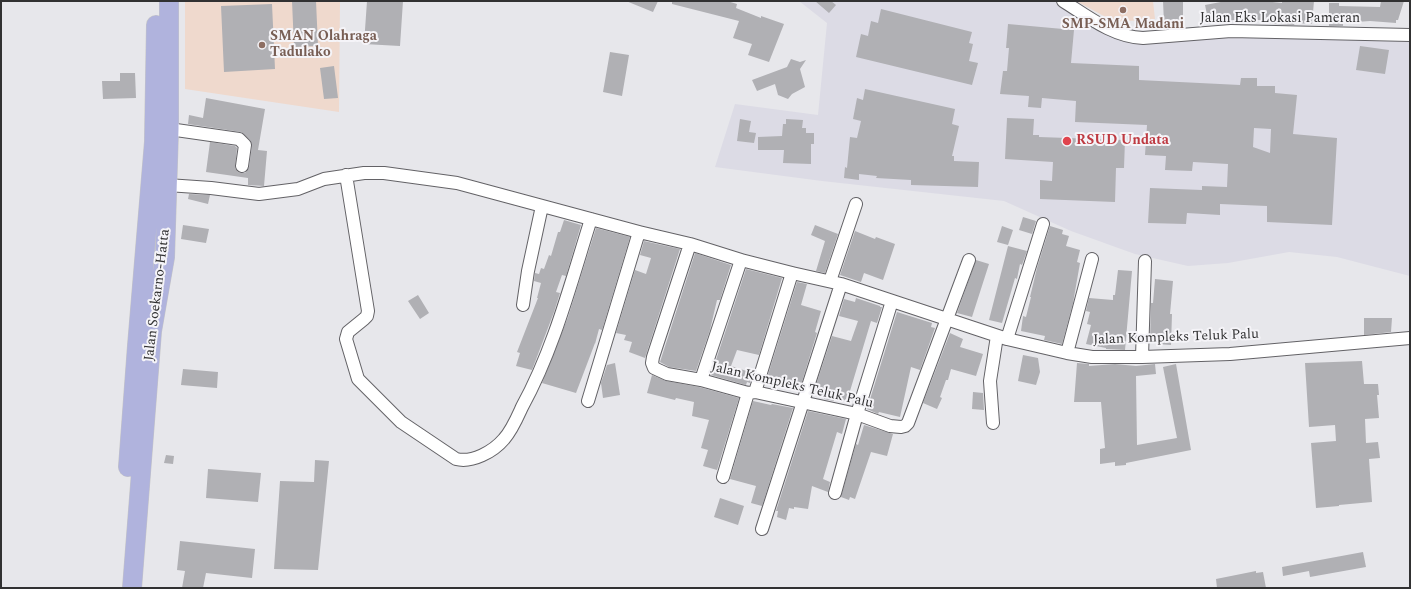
<!DOCTYPE html>
<style>
body{margin:0}
#map{position:relative;width:1411px;height:589px;overflow:hidden;background:#e7e7eb;font-family:Spectral,serif}
canvas{display:block}
.frame{position:absolute;inset:0;border:2px solid #313132;pointer-events:none}
</style>
<div id="map">
<canvas width="1411" height="589"></canvas>
<div class="frame"></div>
</div>
<script>
const ctx = document.querySelector('canvas').getContext('2d');
ctx.lineJoin = 'round';
function paint(path, color) { ctx.fillStyle = color; ctx.fill(path, 'evenodd'); }
function trace(path, color, width, dash) { ctx.strokeStyle = color; ctx.lineWidth = width; ctx.lineCap = dash ? 'butt' : 'round'; ctx.setLineDash(dash || []); ctx.stroke(path); }
function write(font, color, halo, rows, align = 'center') {
  ctx.font = font + ' Spectral,serif'; ctx.lineWidth = 4; ctx.setLineDash([]); ctx.textBaseline = 'middle'; ctx.strokeStyle = halo; ctx.fillStyle = color; for (const [text, x, y, turn = 0] of rows) {
    ctx.save(); ctx.translate(x, y); ctx.rotate((+turn || 0) * Math.PI / 180); ctx.textAlign = isNaN(turn) ? turn : align; if (halo) ctx.strokeText(text, 0, 0); ctx.fillText(text, 0, 0); ctx.restore();
  }
}
paint(new Path2D(`
 M799,1H1057L1134,43L1231,31L1410,35V276L1337,257L1289,252L1228,263L1188,266L1135,254L1071,231L1004,201L822,181L715,167L735,104L818,115L827,23Z`), '#dcdbe5');
paint(new Path2D(`
 M185,1H340L339,112L185,89Z
 M1076,1H1153L1155,19L1115,22Z`), '#efd9cd');
paint(new Path2D(`
 M292,1H316L318,46L294,47Z
 M367,1H403L400,46L364,44Z
 M626,1H658L653,12Z
 M672,1H727L737,4L736,8L761,18V16L784,24L769,62L748,55L752,44L733,38L739,21L672,4Z
 M815,1H831L836,5L829,13Z
 M1163,1H1183V20H1173V22L1164,23Z
 M1226,1H1263L1282,3V1H1314L1312,24L1295,23L1294,25L1272,24V20H1233L1209,24L1205,5Z
 M1381,1H1404L1398,20H1396V23L1370,21L1343,23V26H1329V3H1339V6L1380,7Z
 M272,4L275,69L224,72L221,6Z
 M881,9L972,32L969,43L973,44L969,61L978,63L972,85L856,57L861,34L868,36L871,21L878,23Z
 M1008,24L1074,30L1071,63L1139,66V80L1240,85L1241,78H1257V86H1275V93L1297,95L1293,134L1337,138L1332,225L1267,222V206L1220,204V215L1187,213L1186,224L1148,223L1150,188L1202,190V186L1227,187L1228,164L1193,162L1192,171L1165,170L1166,156L1145,155L1147,125L1075,122L1076,101L1042,98L1041,108L1028,107L1029,96L1000,94L1003,71H1007L1009,48H1006ZM1254,128L1271,129L1270,153L1253,147Z
 M1360,46L1389,50L1385,74L1356,70Z
 M610,52L629,55L622,96L603,92Z
 M791,59L800,62L806,60L800,69L805,87L792,94L788,99L778,95L775,84L757,91L752,80L787,67Z
 M334,66L338,98L324,99L320,68Z
 M120,73H135L136,98L103,99L102,81H120Z
 M865,89L955,109L952,124L959,126L952,156H954V161L979,162L978,187L911,185V180L876,178L877,176L859,174V180L844,178L845,167L847,168L850,137L857,138L861,121L853,119L857,98L863,100Z
 M206,98L265,109L258,150L267,151L264,186L248,185V178L206,172L210,142L235,146L237,148L235,168L238,172L241,173H245L249,167L252,146L250,140L241,132L188,124L189,115L203,118Z
 M1007,118L1034,119L1033,135H1039V137L1125,140L1124,168H1116L1115,202L1040,199V180L1052,181L1053,162L1005,159Z
 M740,119L751,121L749,132L756,133L754,143L737,141Z
 M786,119L803,120L802,128H806V133H814V144H811V164L783,163L784,150H758V137L782,136L783,124H786Z
 M189,194L210,195L208,204L188,199Z
 M1023,217L1036,221L1032,234L1019,230Z
 M564,220L581,225L566,276L562,275L556,292L560,293L554,312L532,370L516,366L520,353L517,352L538,298H537L541,283L534,281L535,273L539,274L541,268L544,269L549,255L551,256L558,232H560Z
 M183,225L209,229L206,243L181,239Z
 M815,225L838,234L825,273L816,271L825,241L811,235Z
 M1002,226L1013,230L1008,245L997,242Z
 M1050,226L1063,230L1062,234L1069,236L1066,246L1080,250L1077,262L1080,263L1073,303L1062,344L1044,340L1045,336L1021,331L1023,316L1026,317L1031,297H1030L1037,268Z
 M596,228L630,237L602,330L599,329L595,344V343L576,393L542,383L568,317Z
 M855,231L875,239L876,237L895,244L883,280L864,273L861,282L840,275Z
 M644,241L680,249L645,358L629,352L632,342L624,340L626,335L616,333L635,270L646,274L651,258L640,255Z
 M1008,246L1027,251L1022,265L1020,264L1017,279L1015,278L1011,292L1002,323L989,320Z
 M695,253L731,265L720,300H717L710,330L696,371L669,367L660,362Z
 M976,260L989,264L972,317L957,313Z
 M746,269L782,278L759,355L737,350L731,366L753,373L750,383L747,382L746,385L711,375Z
 M1118,270L1132,271L1125,350L1106,349V348L1086,344L1091,325L1087,324L1090,312L1086,311L1089,298L1113,300V295H1115Z
 M1155,279L1173,281L1170,314H1172L1171,345L1157,344L1158,341H1150L1151,303H1153Z
 M797,282L807,284L801,305L821,311L815,332L817,333L800,388L766,381Z
 M418,295L429,313L420,319L408,301Z
 M856,298L880,306V307H882L877,323L871,321L847,401L834,398V401L824,399L825,393L814,391L832,336L851,341L858,321L839,316L844,299L855,302Z
 M897,312L932,323L931,327L935,328L920,370L911,367L900,417L879,412L878,414L867,409Z
 M1364,318H1392L1391,332L1364,335Z
 M950,333L963,339L960,347L983,354L976,376L951,369L948,380H946L940,397L942,398L937,409L923,403Z
 M1023,355L1038,358L1040,372L1036,385L1018,381Z
 M1362,361L1364,384H1378L1379,395H1377L1379,418L1365,419L1366,443L1378,442L1380,458L1369,459L1372,502L1339,505V506L1316,508L1311,443L1336,441L1335,425L1309,427L1305,363Z
 M615,363L620,395L603,398L601,383L607,365Z
 M1077,363L1089,364V366L1115,364L1136,366L1155,364L1156,374L1136,376L1137,445L1177,438L1163,367L1176,364L1191,450L1126,463V465L1115,466V462L1100,464V449L1105,448L1101,402H1074Z
 M183,369L218,372L217,388L181,385Z
 M652,375L666,381L699,387L739,398L717,470L703,466L708,450L701,448L709,420L692,416L694,402L676,398L675,400L647,393Z
 M973,392L983,393L984,410L972,409Z
 M753,401L771,405L772,404L793,408L762,506L751,503L756,486L730,479Z
 M808,411L846,419L842,434L837,432L823,479L830,482L828,492L812,486L808,509L794,507V509L789,508L786,520L777,517L778,511H776Z
 M864,425L893,434L887,456L871,452L855,499L850,497L849,500L841,497L856,444L858,445Z
 M166,455L174,456L173,464L164,463Z
 M315,460L329,461L318,570L274,569L280,481L314,482Z
 M208,469L261,473L258,502L206,498Z
 M720,498L744,506L738,525L714,517Z
 M180,541L255,549L252,578L206,573L203,588H182L185,571L177,570Z
 M1363,552L1366,567L1310,577L1309,571L1283,576L1282,567Z
 M1256,571V573L1263,572L1266,588H1217L1216,579Z`), '#b0b0b4');
const street = new Path2D(`
 M1063,1C1087,16 1113,37 1143,38L1231,31L1410,35
 M169,129L239,139L245,145L242,166
 M346,175L368,311L367,316L364,319L348,332L346,339L358,379L401,422L456,459C472,463 493,452 504,439C512,430 517,418 522,407C554,349 571,282 591,219
 M167,185L211,188L259,194L298,189L324,179L364,173H384L457,183L639,232L690,244L741,260L792,273L841,284L1007,339L1067,353L1092,357H1142L1230,354L1410,338
 M690,244L653,357L652,363L654,368L667,374L701,380L748,393L755,392L857,414L890,426L901,427L905,426L908,423L969,260
 M830,281L856,204
 M523,305L528,271L542,206
 M1007,339L1043,224
 M1067,353L1092,259
 M1142,357L1145,261
 M701,380L741,260
 M755,392L792,273
 M588,401L639,232
 M993,423L990,381L997,336
 M723,477L748,393
 M835,493L857,414L892,301
 M762,529L841,284`);
const primary = new Path2D(`
 M128,467L137,346L154,142L156,25
 M132,588L152,331L165,257L169,129V1`);
trace(street, '#636266', 14);
trace(primary, '#c5c5c6', 20);
trace(street, '#fff', 12);
trace(primary, '#b0b3dd', 19);
for (const [x, y, r, color] of [
 [1123,10,4,"#8d6e63"],
 [262,45,4,"#8d6e63"],
 [1067,141,5,"#e0444e"]
]) { const dot = new Path2D(); dot.arc(x, y, r, 0, 2 * Math.PI); ctx.fillStyle = color; ctx.fill(dot); trace(dot, '#f5f4f8', 1.5); }
write('14px', '#313132', '#f5f4f8', [
 ["Jalan Eks Lokasi Pameran",1280,19],
 ["Jalan Soekarno-Hatta",158,295,-83],
 ["Jalan Kompleks Teluk Palu",1176,338,-2],
 ["Jalan Kompleks Teluk Palu",792,386,13]
]);
write('bold 14px', '#785e54', '#f5f4f8', [
 ["SMP-SMA Madani",1123,25],
 ["SMAN Olahraga",270,37,"left"],
 ["Tadulako",270,53,"left"]
]);
write('bold 14px', '#be3a42', '#f5f4f8', [
 ["RSUD Undata",1076,141]
], 'left');
</script>
